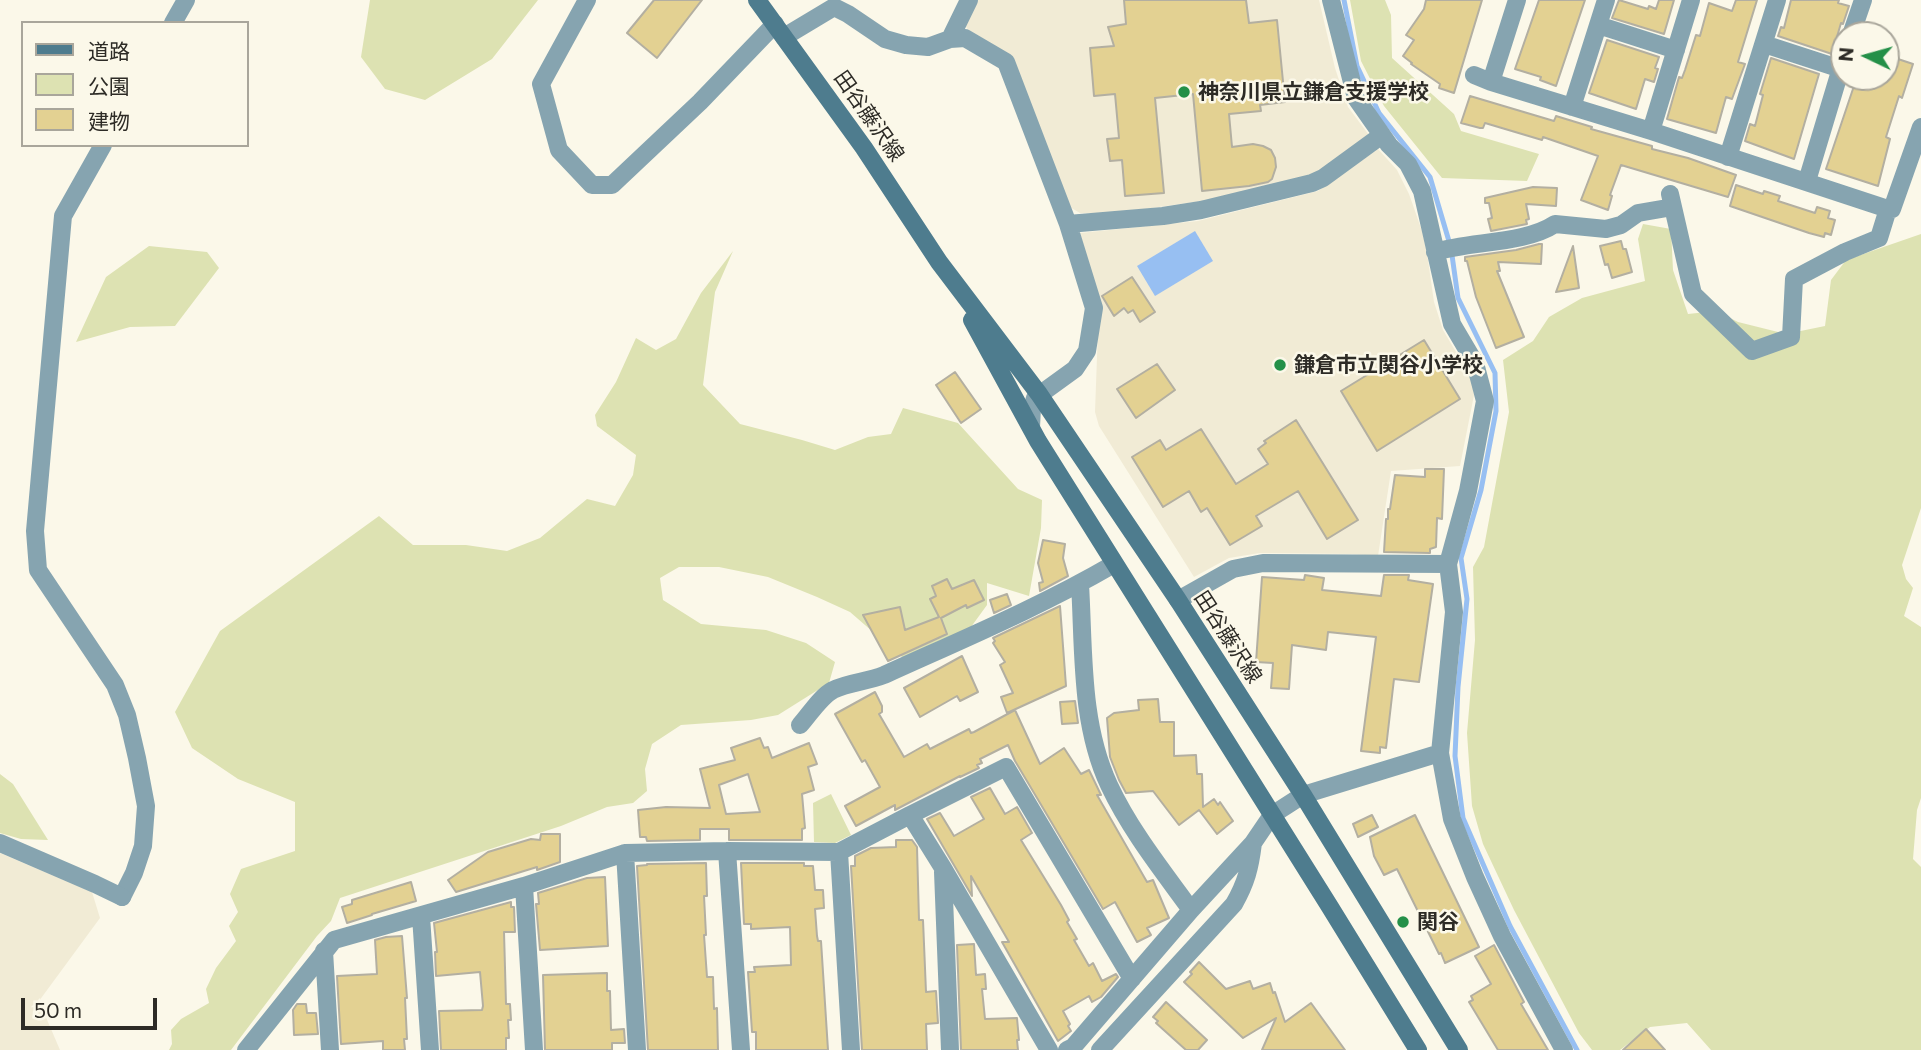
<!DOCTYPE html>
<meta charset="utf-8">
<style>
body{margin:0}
#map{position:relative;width:1921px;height:1050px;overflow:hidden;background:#fbf8e9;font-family:Commissioner,"Noto Sans JP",sans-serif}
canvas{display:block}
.legend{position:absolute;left:21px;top:21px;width:228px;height:126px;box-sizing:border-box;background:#fbf8e9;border:2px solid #a9a69b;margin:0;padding:9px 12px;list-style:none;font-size:21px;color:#2d2b26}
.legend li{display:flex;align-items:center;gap:14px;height:35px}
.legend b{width:35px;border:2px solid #a9a69b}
.north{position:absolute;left:1830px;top:21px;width:70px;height:70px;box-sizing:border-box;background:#fbf8e9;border:2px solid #a9a69b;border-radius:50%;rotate:275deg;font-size:19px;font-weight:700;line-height:28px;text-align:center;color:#2d2b26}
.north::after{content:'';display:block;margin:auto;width:24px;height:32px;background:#249048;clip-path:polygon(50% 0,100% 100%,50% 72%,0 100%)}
.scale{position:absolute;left:21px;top:998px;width:136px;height:32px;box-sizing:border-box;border:4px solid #2d2b26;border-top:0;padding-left:9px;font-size:21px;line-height:24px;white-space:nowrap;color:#2d2b26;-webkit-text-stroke:5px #fbf8e9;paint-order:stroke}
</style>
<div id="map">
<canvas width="1921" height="1050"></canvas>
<ul class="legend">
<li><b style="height:9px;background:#4e7c8e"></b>道路</li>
<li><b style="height:19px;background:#dde2b2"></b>公園</li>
<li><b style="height:19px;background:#e3d192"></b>建物</li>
</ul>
<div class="north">N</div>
<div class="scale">50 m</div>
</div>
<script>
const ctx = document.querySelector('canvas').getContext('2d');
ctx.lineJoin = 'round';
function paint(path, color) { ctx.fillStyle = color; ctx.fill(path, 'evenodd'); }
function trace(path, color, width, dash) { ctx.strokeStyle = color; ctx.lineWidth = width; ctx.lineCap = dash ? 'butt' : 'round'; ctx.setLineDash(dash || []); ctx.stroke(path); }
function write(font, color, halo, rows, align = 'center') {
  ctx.font = font + ' Commissioner,"Noto Sans JP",sans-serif'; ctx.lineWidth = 5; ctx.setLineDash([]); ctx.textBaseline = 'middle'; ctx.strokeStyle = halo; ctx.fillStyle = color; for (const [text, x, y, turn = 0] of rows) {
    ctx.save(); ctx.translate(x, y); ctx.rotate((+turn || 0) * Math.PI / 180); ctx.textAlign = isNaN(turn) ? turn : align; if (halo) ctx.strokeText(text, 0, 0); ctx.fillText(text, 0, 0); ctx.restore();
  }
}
paint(new Path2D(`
 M976,0H1319L1335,68L1348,107L1369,135L1314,176L1230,197L1145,209L1101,213H1080L1068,206L1019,77L969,31L964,24Z
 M1378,149L1397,170L1409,194L1422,231L1427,253L1434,302L1443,330L1472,379L1474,395L1460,466L1391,471L1378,556L1352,554L1260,553L1229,558L1194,577L1099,426L1095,412L1099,302L1080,233L1198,221L1318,191Z
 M0,853L92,892L100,918L39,1001L60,1050H0Z`), '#f1ebd5');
paint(new Path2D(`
 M370,0H538L492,59L425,100L385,89L361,57Z
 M1350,0H1385L1391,15L1392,58L1454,114L1461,131L1539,154L1527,181L1442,178L1384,106L1361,61Z
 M1643,224L1671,229L1673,270L1688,314L1716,311L1738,322L1786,334L1825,326L1831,280L1846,260L1921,234V508L1902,565L1906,579L1913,588L1904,616L1921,627V798L1917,810L1913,859L1921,867V1050H1711L1687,1023L1650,1027L1620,1050H1592L1579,1033L1514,910L1483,844L1472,806L1467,733L1475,640L1473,567L1484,547L1509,412L1503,360L1533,341L1549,317L1582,298L1645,281L1638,239Z
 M149,246L207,252L219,268L175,326L130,327L76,342L106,277Z
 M733,251L715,292L703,385L740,424L802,440L835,450L868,437L891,434L903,408L958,423L1018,489L1042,500L1041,528L1029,596L987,583V605L971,627L903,658L850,612L817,597L768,577L719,567H679L660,578L663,600L701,624L766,630L806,643L835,662L829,683L778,715L751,720L681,725L652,744L645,769L647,791L633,803L607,807L561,826L340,898L331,921L317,936L231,1050H169L172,1044L171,1030L181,1019L209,1003L206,989L216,968L236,941L229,926L238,912L230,894L241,869L295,851V802L238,779L192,748L175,712L220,631L379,516L413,545H466L507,551L540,538L587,499L615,506L633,475L636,455L597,426L595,415L616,382L636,338L656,350L676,339L701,293Z
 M0,774L13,784L48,840L21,839L0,833Z
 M831,794L851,835L835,843L814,842L813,803Z`), '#dde2b2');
paint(new Path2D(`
 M1195,231L1213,261L1155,296L1137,266Z`), '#97bff2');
trace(new Path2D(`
 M1344,0L1357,66L1379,113L1430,177L1451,248L1458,298L1495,373L1496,411L1481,490L1461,558L1467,599L1458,687L1455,756L1463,818L1510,926L1577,1050`), '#97bff2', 5);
const building = new Path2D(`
 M654,0H702L657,58L627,33Z
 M1124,0H1246L1249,23L1277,20L1285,102L1260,105L1261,111L1229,114L1232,147L1253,144L1263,146L1271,150L1275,158L1276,167L1272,179L1268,182L1249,186L1202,191L1193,94L1155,98L1164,193L1125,196L1122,160L1110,161L1107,139L1119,138L1115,94L1094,96L1090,48L1114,46L1108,27L1126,24Z
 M1426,0H1482L1454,93L1439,88L1440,84L1411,64L1412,63L1403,56L1414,40L1406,35L1424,9Z
 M1539,0H1585L1556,86L1540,80L1541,77L1515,69Z
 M1619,0L1648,9L1649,6L1656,9L1659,0H1674L1664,34L1612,18Z
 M1736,0H1757L1738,62L1745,64L1732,99L1726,97L1716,133L1667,119L1679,77L1682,78L1685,70L1696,35L1700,36L1709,3L1732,11Z
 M1791,0H1839L1838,3L1849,6L1843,24L1841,23L1832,54L1778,36L1781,27L1784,28Z
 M1607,40L1659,57L1655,68L1658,69L1654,82L1645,79L1636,109L1589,93Z
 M1889,56L1913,64L1902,98L1899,96L1886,137L1890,139L1878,186L1826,169L1857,77H1886V66Z
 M1771,58L1819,74L1794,159L1745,141L1750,124L1755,126L1763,95L1760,94Z
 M1470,96L1554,121L1556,116L1592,127L1591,129L1652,146V149L1688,158L1736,175L1728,197L1621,165L1610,195L1612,196L1608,210L1581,200L1598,156L1543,137L1542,140L1485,123L1483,128H1480L1461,123Z
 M1736,185L1763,194L1764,191L1780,196L1778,201L1815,213L1817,207L1830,211L1828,218L1835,220L1831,235L1825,233L1824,237L1809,233L1730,206Z
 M1533,187L1557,188L1556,206L1526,204L1529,219L1526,220L1527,224L1491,231L1488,219L1492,218L1489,203H1485V198Z
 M1621,241L1623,249H1626L1632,272L1612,278L1608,264L1605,265L1600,246Z
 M1539,244H1542L1541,264L1498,262L1500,271H1497L1524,337L1496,348L1476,297L1467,261H1465V257L1516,250Z
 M1573,246L1579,288L1556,292Z
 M1132,277L1155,312L1140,322L1133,310L1128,313L1124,308L1114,316L1102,296Z
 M1424,340L1460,399L1377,451L1341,391Z
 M1157,364L1175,390L1136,418L1117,389Z
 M955,372L981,409L961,423L936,385Z
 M1296,420L1358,520L1327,539L1298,491L1256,516L1262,526L1230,545L1207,508L1201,512L1189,491L1163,507L1132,457L1160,440L1166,450L1201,429L1236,484L1268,464L1258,449L1266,443L1264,441Z
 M1425,469H1444L1442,519L1437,518L1436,547L1430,549V553L1384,552L1386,519H1388V509H1390L1395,475L1425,477Z
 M1043,540L1065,544L1063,558L1068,576L1040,591L1039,583L1043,582L1038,563Z
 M1305,575L1324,578L1322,590L1381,596L1384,575H1409L1408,580L1433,584L1419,682L1394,679L1386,748L1380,747V753L1361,751L1376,637L1328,632L1326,650L1292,645L1289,689L1271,688L1273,663L1256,662L1262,577L1304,580Z
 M947,579L952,589L974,580L984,600L967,608L966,605L941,618L947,634L888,661L863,615L900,607L905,630L939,617L930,599L936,596L932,586Z
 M1007,594L1011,605L994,613L990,600Z
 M1060,606L1066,686L1007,713L1001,697L1013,693L1000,665L1005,662L993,643L995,641L993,638Z
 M962,656L978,692L960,701L957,696L920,717L904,688Z
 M875,692L882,706V712L879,714L904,757L927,744L930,749L969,729L971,733L974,732L1015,710L1040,764L1064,748L1081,774L1089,770L1101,795H1097L1147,882L1153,880L1169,918L1147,928L1151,935L1137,942L1115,902L1103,909L1015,761L1008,745L980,759L982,763L977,765L979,768L960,777V776L895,810V805L856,826L845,806L880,787L865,760L862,762L835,714Z
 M1158,699L1160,722H1174V756L1196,755L1197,774H1202L1203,807L1214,799L1218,805L1220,802L1233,821L1217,834L1199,810L1179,825L1153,791L1126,793L1119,780L1110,757L1107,718L1114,713L1139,710L1138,700Z
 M1075,701L1078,723L1062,724L1060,702Z
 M760,738L764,748L768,747L772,758L809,743L817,764L808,767L814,790L802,794L805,828L802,829V840H729V829H700V840L647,841L646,837H640L638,810L666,807L710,808L700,769L735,760L731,748ZM748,774L760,812L726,814L719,785Z
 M990,788L1005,814L1017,807L1032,833L1021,840L1061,905L1069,920L1067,922L1077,939L1074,940L1089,966L1093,963L1102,981L1116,974L1118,977L1101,997L1092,1002L1089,996L1063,1011L1070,1024L1068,1026L1071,1031L1058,1041L1002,942H1009L971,876L972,896L927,819L940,813L954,836L984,819L971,797Z
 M1372,815L1378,827L1358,837L1353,824Z
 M1415,815L1479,947L1445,963L1441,953L1439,954L1397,869L1384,875L1374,856L1370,837Z
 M541,834H560V862L537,870V867L456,892L448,880L488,852L531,839L540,840Z
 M896,840H912L917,847L919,920H923L926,992L936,991L938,1023L926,1024L927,1050H862L851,866H855V856L871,848L896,847Z
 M706,863L707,896H704L706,935H704L707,977H713L714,1009L717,1008L718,1050H648L637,866L647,865V864Z
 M741,863H804V866H813L815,890H823L824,908L815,909L817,936L818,941H821L828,1050H756V1032H752L748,972H755L754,967L791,965L790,927L751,929V924H744Z
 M605,877L608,946L540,950L536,904H539L538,893L587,878Z
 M411,882L416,901L372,914V915L347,923L342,907L352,904V900Z
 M511,902V907H514L515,932H504L506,1004H510L511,1020H508L509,1038H506V1050H441L439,1011L482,1010L483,1006L480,972L436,976L435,952H437L434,923Z
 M402,936L407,998H405L407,1039H404L405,1050H383V1041L341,1044L337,976L377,974L375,940L386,937Z
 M974,944L976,975L985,974L986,989H982L985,1019L1017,1018L1019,1040H1017L1018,1050H961L957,945Z
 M1494,945L1524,1002L1521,1004L1548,1050H1498L1469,1002L1473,1000L1471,996L1491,984L1475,956Z
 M1199,962L1226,989L1250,981L1253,989L1270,983L1273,993L1275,992L1285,1022L1311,1003L1345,1050H1262L1276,1018L1243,1038L1184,982L1192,974L1190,972Z
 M607,973V991H610L611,1030L624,1029L625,1043H612V1050H545L543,975Z
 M1166,1002L1207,1040L1198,1050H1186L1156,1023L1158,1021L1153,1017Z
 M297,1004H306L307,1013H316L318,1034L294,1035L293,1010Z
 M1646,1029L1665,1050H1623Z`);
paint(building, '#e3d192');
trace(building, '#b3afa1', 2);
trace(new Path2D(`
 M587,0L541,84L559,150L592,185H612L700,102L775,24
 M1331,0L1356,98L1389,145L1408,164L1422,191L1452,324L1475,363L1485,401L1468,491L1448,564L1454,612L1440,753L1452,819L1475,877L1502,936L1564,1050
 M1517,0L1491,82L1651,131L1888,209H1892L1921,127
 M173,23L186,0
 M1598,25L1676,50
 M1851,35L1863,0
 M784,37L834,7L848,14L885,39L906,45L928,47L950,39L965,38L1006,62L1068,224L1094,308L1087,351L1075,369L1035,398L1032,408L1031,427
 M950,39L969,0
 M1764,44L1841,69
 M1474,75L1491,82
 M1572,107L1606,0
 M1651,131L1691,0
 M103,145L63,216L35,531L38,570L115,685L127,715L137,758L146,806L143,846L134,873L122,897
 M1728,157L1777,0
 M1807,181L1844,58
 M1670,194L1693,294L1752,351L1791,337L1794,279L1845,252L1879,238L1888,209
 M1068,224L1163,216L1201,210L1312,183L1323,178L1382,135
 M1435,252C1471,241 1525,244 1555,224L1606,229L1621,225L1638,213L1673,207
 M1080,584C1084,650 1080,723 1109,785C1130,830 1162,870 1191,910
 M1178,600L1233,569L1263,563L1448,564
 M800,725C810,714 820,697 833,690C849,682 867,682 884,675C961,640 1040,607 1114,564
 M910,815L1006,767L1132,979
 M727,851L741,1050
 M839,852L851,1050
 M625,853L637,1050
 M943,872L950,1050
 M524,886L534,1050
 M421,916L430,1050
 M324,951L330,1050
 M246,1050L334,940L524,886L625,853L727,851L839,852L910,815L943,868L1049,1050
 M1067,1050L1073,1047L1191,910L1253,843L1272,815L1303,795L1440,753
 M1100,1050L1234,904C1246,883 1250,868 1253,843`), '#86a4b0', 18);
trace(new Path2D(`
 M0,843L95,884L122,897`), '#86a4b0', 18);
trace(new Path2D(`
 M757,0L864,148L939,262L1039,394L1178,600L1303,795L1459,1050
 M972,320L1038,441L1330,907L1418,1050`), '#4e7c8e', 18);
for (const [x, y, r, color] of [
 [1184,92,7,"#249048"],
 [1280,365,7,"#249048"],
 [1403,922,7,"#249048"]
]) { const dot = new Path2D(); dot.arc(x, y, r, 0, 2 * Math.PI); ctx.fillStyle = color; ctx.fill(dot); trace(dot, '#fbf8e9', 2.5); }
write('bold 21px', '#2d2b26', '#fbf8e9', [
 ["神奈川県立鎌倉支援学校",1198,92],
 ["鎌倉市立関谷小学校",1294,365],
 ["関谷",1417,922]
], 'left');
write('21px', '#2d2b26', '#fbf8e9', [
 ["田谷藤沢線",869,116,55],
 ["田谷藤沢線",1228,637,57]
]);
</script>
